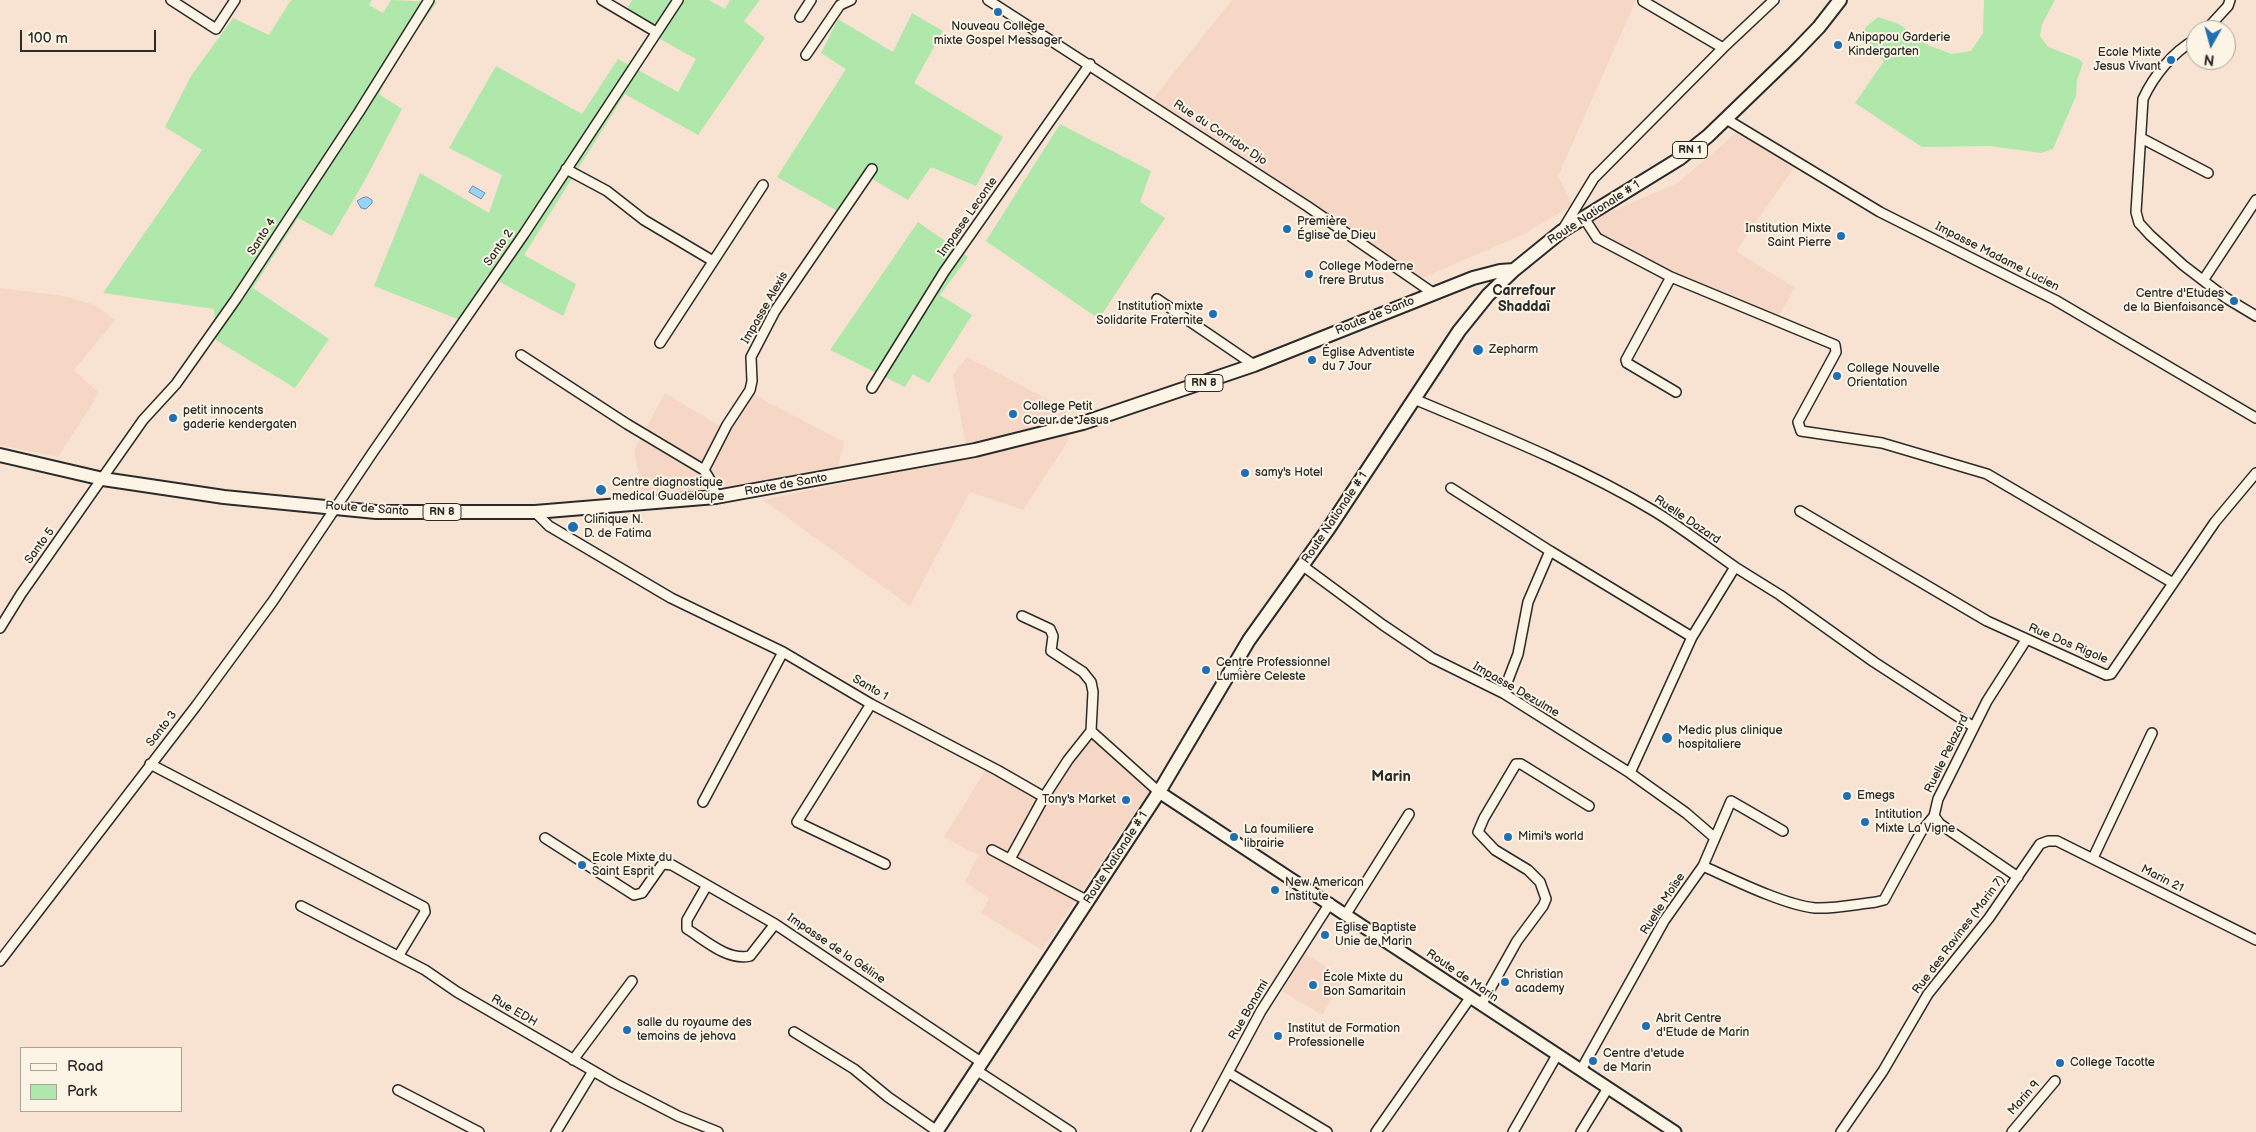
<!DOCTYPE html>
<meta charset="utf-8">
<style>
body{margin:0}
#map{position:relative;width:2256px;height:1132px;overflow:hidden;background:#f8e3d2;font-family:"Balsamiq Sans",sans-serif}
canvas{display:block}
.legend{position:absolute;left:20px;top:1047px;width:162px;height:65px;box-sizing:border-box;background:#fcf5e5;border:1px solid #a8a49b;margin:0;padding:6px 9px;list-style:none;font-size:15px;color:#2b2b2b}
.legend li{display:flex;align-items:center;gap:10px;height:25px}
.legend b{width:25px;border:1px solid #a8a49b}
.north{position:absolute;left:2186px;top:20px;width:50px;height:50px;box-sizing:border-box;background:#fcf5e5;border:1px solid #a8a49b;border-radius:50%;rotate:187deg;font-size:14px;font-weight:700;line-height:20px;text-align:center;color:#2b2b2b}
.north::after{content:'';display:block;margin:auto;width:18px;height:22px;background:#1f6fb2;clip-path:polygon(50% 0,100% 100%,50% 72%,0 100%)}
.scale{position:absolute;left:20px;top:30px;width:136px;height:22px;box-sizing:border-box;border:2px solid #2b2b2b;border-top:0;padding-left:6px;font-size:15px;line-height:18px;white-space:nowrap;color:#2b2b2b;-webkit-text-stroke:4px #fcf5e5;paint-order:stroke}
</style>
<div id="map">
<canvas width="2256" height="1132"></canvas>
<ul class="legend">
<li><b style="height:6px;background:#fcf5e5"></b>Road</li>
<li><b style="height:14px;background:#b0e7ab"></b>Park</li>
</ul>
<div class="north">N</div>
<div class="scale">100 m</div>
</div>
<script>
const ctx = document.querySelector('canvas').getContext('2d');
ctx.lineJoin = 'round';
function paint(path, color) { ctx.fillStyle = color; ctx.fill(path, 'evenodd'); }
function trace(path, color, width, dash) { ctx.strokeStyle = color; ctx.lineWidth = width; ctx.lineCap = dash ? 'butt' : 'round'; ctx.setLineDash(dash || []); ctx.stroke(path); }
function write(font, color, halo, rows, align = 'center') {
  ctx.font = font + ' "Balsamiq Sans",sans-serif'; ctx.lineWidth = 4; ctx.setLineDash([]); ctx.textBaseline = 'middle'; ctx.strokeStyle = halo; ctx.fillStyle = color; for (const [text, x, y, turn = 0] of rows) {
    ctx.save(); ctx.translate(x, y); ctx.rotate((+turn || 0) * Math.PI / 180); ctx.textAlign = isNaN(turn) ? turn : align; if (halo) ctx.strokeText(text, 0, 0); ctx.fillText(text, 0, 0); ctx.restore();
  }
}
paint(new Path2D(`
 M1232,0H1636L1558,176L1573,205L1522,235L1422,278L1152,100Z
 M1737,132L1795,166L1736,251L1795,288L1775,322L1714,300L1599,242L1591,220L1678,183Z
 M0,288L63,296L95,305L115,320L74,370L99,393L58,457L0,445Z
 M967,357L1066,409L1068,441L1023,510L970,492L910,606L763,500L968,457L953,375Z
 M665,393L728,431L752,394L844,442L838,467L708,491L643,497L634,450Z
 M1091,732L1150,790L1042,950L981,913L989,898L965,882L978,855L944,837L987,768L1045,799Z
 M1305,954L1345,978L1322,1015L1282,991Z`), '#f6d6c5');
paint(new Path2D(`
 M291,0H372L369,5L383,13L391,0L437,2L399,55L379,94L402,109L364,182L332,236L298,218L253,288L329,339L295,388L216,340L214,309L103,293L202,150L165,127L191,76L233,18L269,35Z
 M632,0H709L725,9L730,0H760L744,21L765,38L698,135L625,94L524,255L576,284L563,316L487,275L460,320L374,286L420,173L489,213L502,175L449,148L496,66L582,114L618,59L678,92L696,59L622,18Z
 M1984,0H2055L2042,24L2040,36L2048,47L2079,59L2083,63L2077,80L2076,96L2053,149L2041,153L1990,146L1922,147L1855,103L1884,61L1858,38L1867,26L1878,17L1899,24L1928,45L1952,54L1971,51L1983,33Z
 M912,13L943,31L914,83L1003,137L976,186L931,167L908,200L872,179L846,216L777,177L846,69L821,53L838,19L893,52Z
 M1060,124L1151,171L1140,202L1165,218L1099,319L986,241Z
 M918,222L968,257L940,295L972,315L929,383L913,374L905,387L830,350Z`), '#b0e7ab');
const water = new Path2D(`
 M473,186L485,193L481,199L469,192Z
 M367,197L372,200V203L366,209L361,208L357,201L362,198Z`);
paint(water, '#98d3f9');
trace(water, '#6c90a7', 1);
const street = new Path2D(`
 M171,0L216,29L235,0
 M602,0L656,32
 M988,0L1307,206L1433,293
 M1643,1L1723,48
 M800,17L811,0
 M2206,30L2228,6L2230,0
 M2196,39C2173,52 2154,75 2143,99L2136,212L2139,223L2150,235L2183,265L2226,298L2256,316
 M806,55L840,5L851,0
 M1726,119L1880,212L2055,300L2256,418
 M2141,138L2208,173
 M566,169L607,191L644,220L713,261
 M1584,218L1597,238L1671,277L1835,345L1836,352L1798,422L1801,431L1882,443L1987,474L2173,583
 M1563,229L1594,178L1723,48L1774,0
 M1671,277L1626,360L1627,363L1676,392
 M2204,279L2256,200
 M1157,299L1254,365
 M660,343L763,185
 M521,355L627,424L704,470
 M872,388L944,272L1090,64
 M1414,399C1495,433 1579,466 1654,511C1682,528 1709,549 1735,567L1692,637L1630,773
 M1451,488L1550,551L1692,637
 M716,497L712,483L704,470L727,425L750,390L752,381L751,357L775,311L872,169
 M1800,511L1987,621L2106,675L2111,674L2215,522L2256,473
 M535,512L549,526L671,598L783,652L871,704L997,770L1044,797L1068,760L1091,731L1159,792
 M1303,566L1383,625L1432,658L1503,693L1630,773L1686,813L1715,838
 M1735,567L1780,595L1874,662L1974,727
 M1022,616L1050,629L1053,636L1051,651L1083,672L1091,682L1093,692L1091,731
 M0,628L21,594L143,420L176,384L236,299L359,112L429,0
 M1503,693L1518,654L1528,602L1550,551
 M871,704L797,822L885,864
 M150,764L424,907L425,912L399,955
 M703,802L783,652
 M545,838L634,895L642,893L661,866L664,864L672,865L775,924L981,1062
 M992,850L1088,901
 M2093,858L2152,733
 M1010,859L1044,797
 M1703,866C1732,879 1784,905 1815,908C1835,909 1857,904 1876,902L1884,900L1921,832L1934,816
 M2018,877L1940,824L1934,816L1938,799L1987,701L2026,640
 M707,885L687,920V929C705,940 727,961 750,956L775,924
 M301,906L425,970L457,992L614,1083L678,1116L718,1132
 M1346,914L1409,814
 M0,961L196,706L273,601L373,452L524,234L678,0
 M1481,1005L1517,941L1543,906L1546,899L1540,882L1528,870L1495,850L1478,832L1484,818L1516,764H1521L1589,806
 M794,1032L854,1069L888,1097L937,1131
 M573,1060L632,981
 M976,1070L1071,1132
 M1581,1070L1664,921L1703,866L1731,801L1783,831
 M1229,1073L1327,1132
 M398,1090L479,1132
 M556,1132L593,1071
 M1196,1132L1261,1011L1330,903
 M1376,1132L1470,998
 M1513,1132L1557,1055
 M1581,1132L1608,1088
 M1841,1132L1883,1071L1928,994L1989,918L2040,844L2048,841H2057L2256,940
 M2012,1132L2055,1081`);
const secondary = new Path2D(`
 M1159,792L1675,1132`);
const primary = new Path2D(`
 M0,455L103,479L224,497L376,512H535L716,497L975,450L1083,423L1254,365L1473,278L1500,271L1514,270
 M936,1132L1159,792L1249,640L1329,528L1459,331L1488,295L1514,270L1562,231L1679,159L1708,136L1794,53L1819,27L1840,0`);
trace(street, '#2b2b2b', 12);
trace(secondary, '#2b2b2b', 15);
trace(primary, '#2b2b2b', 16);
trace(street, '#fcf5e5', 9);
trace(secondary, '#fcf5e5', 11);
trace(primary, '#fcf5e5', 12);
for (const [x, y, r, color] of [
 [998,12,5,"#1f6fb2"],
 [1838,45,5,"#1f6fb2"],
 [2171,60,5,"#1f6fb2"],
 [1287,229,5,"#1f6fb2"],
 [1841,236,5,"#1f6fb2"],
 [1309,274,5,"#1f6fb2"],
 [2234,301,5,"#1f6fb2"],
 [1213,314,5,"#1f6fb2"],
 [1478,350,6,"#1f6fb2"],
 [1312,360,5,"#1f6fb2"],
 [1837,376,5,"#1f6fb2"],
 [1013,414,5,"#1f6fb2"],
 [173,418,5,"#1f6fb2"],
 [1245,473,5,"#1f6fb2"],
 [601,490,6,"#1f6fb2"],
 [573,527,6,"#1f6fb2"],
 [1206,670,5,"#1f6fb2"],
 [1667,738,6,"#1f6fb2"],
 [1847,796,5,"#1f6fb2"],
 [1126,800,5,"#1f6fb2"],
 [1865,822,5,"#1f6fb2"],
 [1234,837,5,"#1f6fb2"],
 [1508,837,5,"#1f6fb2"],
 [582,865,5,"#1f6fb2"],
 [1275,890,5,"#1f6fb2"],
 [1325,935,5,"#1f6fb2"],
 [1505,982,5,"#1f6fb2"],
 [1313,985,5,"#1f6fb2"],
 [1646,1026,5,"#1f6fb2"],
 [627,1030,5,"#1f6fb2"],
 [1278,1036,5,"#1f6fb2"],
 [1593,1061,5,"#1f6fb2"],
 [2060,1063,5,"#1f6fb2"]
]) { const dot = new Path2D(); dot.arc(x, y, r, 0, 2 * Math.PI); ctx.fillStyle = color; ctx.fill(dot); trace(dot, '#fcf5e5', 2); }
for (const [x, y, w] of [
 [1690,150,35],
 [1204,383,38],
 [442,512,38]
]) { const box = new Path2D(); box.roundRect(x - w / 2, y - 8.5, w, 17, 4); ctx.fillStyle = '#fcf5e5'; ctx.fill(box); trace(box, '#2b2b2b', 1); }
write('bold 11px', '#2b2b2b', null, [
 ["RN 1",1690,150],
 ["RN 8",1204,383],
 ["RN 8",442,512]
]);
write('12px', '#2b2b2b', '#fcf5e5', [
 ["Nouveau College",998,27,"center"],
 ["mixte Gospel Messager",998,41,"center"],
 ["Anipapou Garderie",1848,38],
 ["Kindergarten",1848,52],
 ["Ecole Mixte",2161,53,"right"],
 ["Jesus Vivant",2161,67,"right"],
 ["Première",1297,222],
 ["Église de Dieu",1297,236],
 ["Institution Mixte",1831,229,"right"],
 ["Saint Pierre",1831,243,"right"],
 ["College Moderne",1319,267],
 ["frere Brutus",1319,281],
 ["Centre d'Etudes",2224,294,"right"],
 ["de la Bienfaisance",2224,308,"right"],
 ["Institution mixte",1203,307,"right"],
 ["Solidarite Fraternite",1203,321,"right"],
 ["Zepharm",1489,350],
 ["Église Adventiste",1322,353],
 ["du 7 Jour",1322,367],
 ["College Nouvelle",1847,369],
 ["Orientation",1847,383],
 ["College Petit",1023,407],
 ["Coeur de Jesus",1023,421],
 ["petit innocents",183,411],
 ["gaderie kendergaten",183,425],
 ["samy's Hotel",1255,473],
 ["Centre diagnostique",612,483],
 ["medical Guadeloupe",612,497],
 ["Clinique N.",584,520],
 ["D. de Fatima",584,534],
 ["Centre Professionnel",1216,663],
 ["Lumière Celeste",1216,677],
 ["Medic plus clinique",1678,731],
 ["hospitaliere",1678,745],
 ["Emegs",1857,796],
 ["Tony's Market",1116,800,"right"],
 ["Intitution",1875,815],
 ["Mixte La Vigne",1875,829],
 ["La foumiliere",1244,830],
 ["librairie",1244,844],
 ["Mimi's world",1518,837],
 ["Ecole Mixte du",592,858],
 ["Saint Esprit",592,872],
 ["New American",1285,883],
 ["Institute",1285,897],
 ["Eglise Baptiste",1335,928],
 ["Unie de Marin",1335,942],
 ["Christian",1515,975],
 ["academy",1515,989],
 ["École Mixte du",1323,978],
 ["Bon Samaritain",1323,992],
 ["Abrit Centre",1656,1019],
 ["d'Etude de Marin",1656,1033],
 ["salle du royaume des",637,1023],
 ["temoins de jehova",637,1037],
 ["Institut de Formation",1288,1029],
 ["Professionelle",1288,1043],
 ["Centre d'etude",1603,1054],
 ["de Marin",1603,1068],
 ["College Tacotte",2070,1063]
], 'left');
write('12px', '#2b2b2b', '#fcf5e5', [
 ["Rue du Corridor Djo",1220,133,33],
 ["Route Nationale # 1",1594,213,-33],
 ["Impasse Leconte",968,217,-55],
 ["Santo 4",262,237,-57],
 ["Santo 2",499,248,-55],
 ["Impasse Madame Lucien",1997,257,27],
 ["Impasse Alexis",765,308,-60],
 ["Route de Santo",1375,316,-22],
 ["Route de Santo",786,485,-10],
 ["Route de Santo",367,509,4],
 ["Route Nationale # 1",1335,518,-56],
 ["Ruelle Dazard",1687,520,34],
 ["Santo 5",40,546,-54],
 ["Rue Dos Rigole",2068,644,23],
 ["Santo 1",870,688,30],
 ["Impasse Dezulme",1516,690,30],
 ["Santo 3",162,729,-52],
 ["Ruelle Pelazard",1947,754,-64],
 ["Route Nationale # 1",1116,858,-57],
 ["Marin 21",2162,879,27],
 ["Ruelle Moïse",1663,904,-57],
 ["Rue des Ravines (Marin 7)",1959,935,-53],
 ["Impasse de la Géline",836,949,34],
 ["Route de Marin",1462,976,34],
 ["Rue Bonami",1249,1010,-60],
 ["Rue EDH",514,1011,30],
 ["Marin 9",2024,1098,-49]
]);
write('bold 14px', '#2b2b2b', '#fcf5e5', [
 ["Carrefour",1524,291],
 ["Shaddaï",1524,307]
]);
write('bold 15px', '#2b2b2b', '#fcf5e5', [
 ["Marin",1391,777]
]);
</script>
